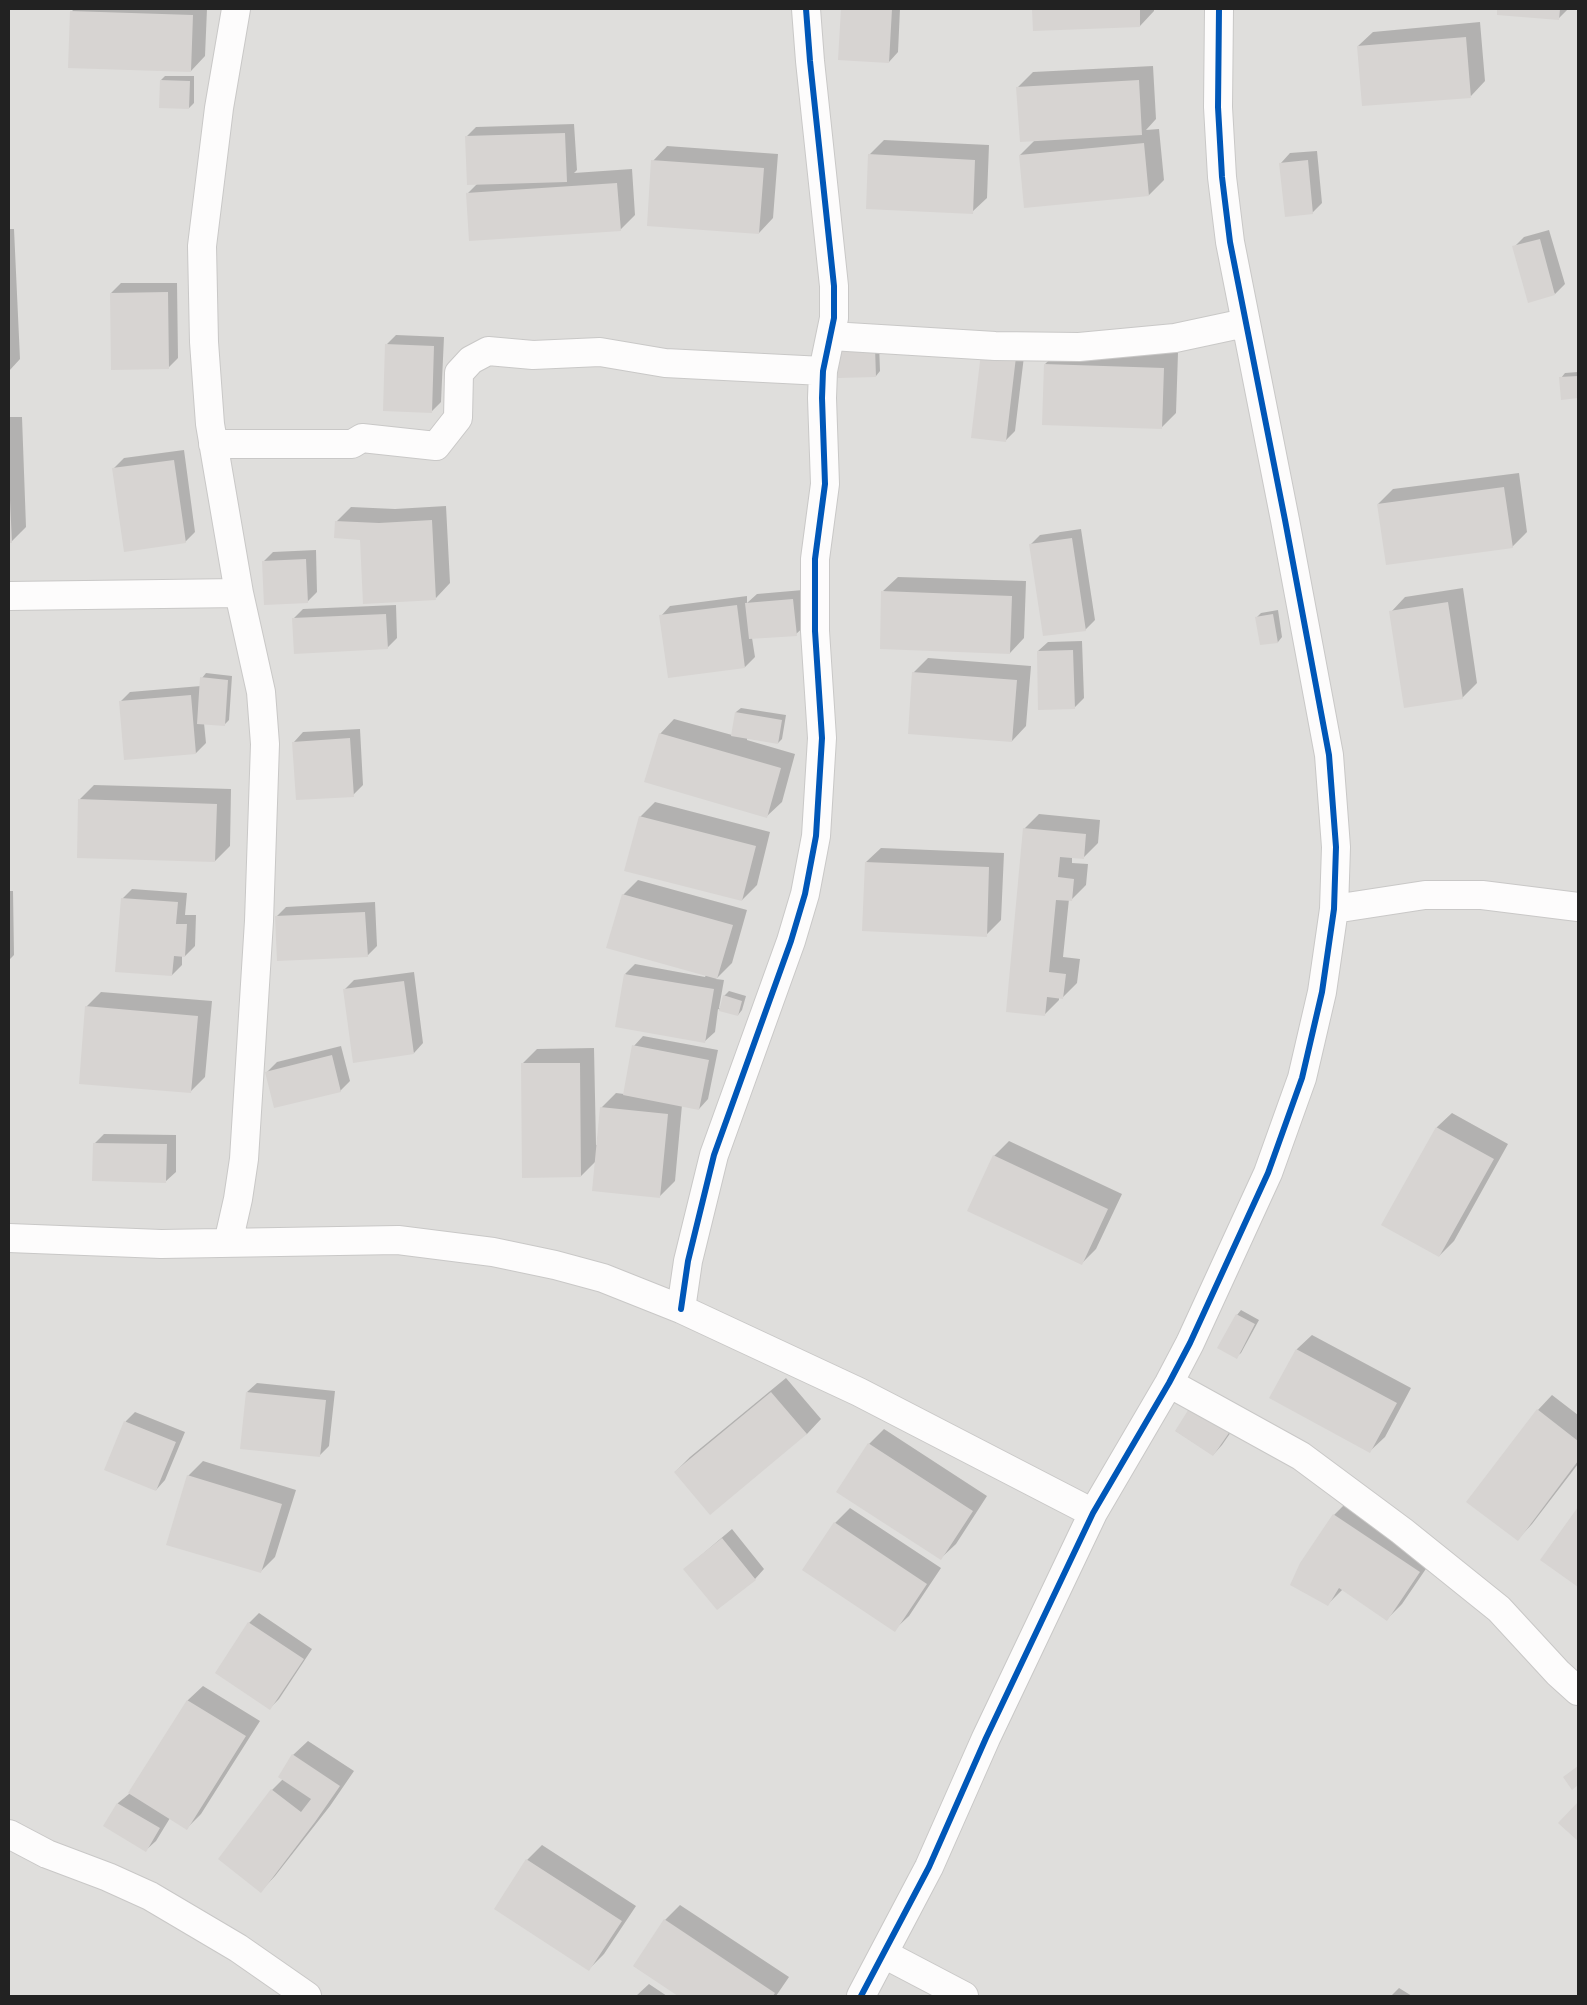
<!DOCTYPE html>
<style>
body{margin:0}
#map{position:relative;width:1587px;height:2005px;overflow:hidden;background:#f0eeeb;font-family:"Space Grotesk",sans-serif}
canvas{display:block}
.frame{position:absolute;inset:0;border:10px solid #222;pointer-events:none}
</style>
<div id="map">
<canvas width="1587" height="2005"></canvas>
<div class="frame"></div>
</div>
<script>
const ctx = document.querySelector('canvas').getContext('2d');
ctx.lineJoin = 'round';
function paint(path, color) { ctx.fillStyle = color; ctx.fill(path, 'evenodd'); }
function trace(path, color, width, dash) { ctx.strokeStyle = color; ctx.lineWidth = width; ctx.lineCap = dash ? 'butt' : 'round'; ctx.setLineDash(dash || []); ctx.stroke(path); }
paint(new Path2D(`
 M9,9H1578V1996H9Z`), '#dfdedc');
paint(new Path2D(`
 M74,9H207L205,56L191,71L71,12Z
 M842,9H900L898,52L889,62L840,59Z
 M1033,9H1154V11L1140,26L1034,29Z
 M1499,9H1568L1558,19L1498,14Z
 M1480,22L1485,81L1471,96L1358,46L1373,32Z
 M1153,66L1156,119L1146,130L1159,129L1164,180L1149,195L1020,155L1035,140L1018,87L1033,72Z
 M165,76H194V103L189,108L161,80Z
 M574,124L577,170L574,173L632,169L635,215L620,230L467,194L477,184L466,137L476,127Z
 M884,140L989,145L987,198L972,212L869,155Z
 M667,146L778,154L773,218L759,233L653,161Z
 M1317,151L1322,203L1312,213L1281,163L1290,153Z
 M9,229H14L20,359L9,371Z
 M1549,230L1565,284L1555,294L1514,247L1524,237Z
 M121,283H177L178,358L168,368L111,293Z
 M396,335L444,337L441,402L431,412L387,344Z
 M879,343L880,371L876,376L839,377Z
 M1025,348L1015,431L1005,441L983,354Z
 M1060,350L1178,353L1176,413L1161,428L1045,364Z
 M1578,372V397L1562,399L1561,378L1565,373Z
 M9,417H22L26,527L11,542H9Z
 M184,450L195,532L185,542L114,468L124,458Z
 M1519,473L1527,532L1512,547L1378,504L1393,489Z
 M446,506L450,583L436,598L361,539L336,522L351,507L395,509Z
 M1081,529L1095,620L1085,630L1030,545L1040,535Z
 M316,550L317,592L307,602L263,562L273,552Z
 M898,577L1026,581L1024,638L1010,653L883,591Z
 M1463,588L1477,683L1462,698L1391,612L1405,597Z
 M803,590L806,625L796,634L752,638L755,657L745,667L661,616L670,606L747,596V603L757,594Z
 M396,605L397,638L387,648L293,619L303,609Z
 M1278,610L1282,637L1278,642L1261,644L1257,617L1261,613Z
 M1082,641L1084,698L1074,708L1038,651L1048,642Z
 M928,658L1031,666L1026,726L1012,741L913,673Z
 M206,673L232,676L229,720L224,725L204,723L206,743L196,753L125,759L120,702L130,692L201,686L202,678Z
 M741,708L786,715L782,739L778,743L747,738V740L795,754L782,802L767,816L660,734L674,719L732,735L736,712Z
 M360,729L363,785L353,795L294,742L303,732Z
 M94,785L231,789L230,846L215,861L79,800Z
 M655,802L770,832L757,885L742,900L640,817Z
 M1039,814L1100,820L1098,843L1083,858L1072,857V863L1088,864L1086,885L1071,900L1069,899L1063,957L1080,959L1077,983L1062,998H1059V1000L1044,1015L1024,829Z
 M881,848L1004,853L1001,920L986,935L866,862Z
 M638,880L747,910L732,963L716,979L724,980L719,1008L720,1009L724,996L729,991L746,996L742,1010L738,1015L718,1009L715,1032L705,1041L625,974L635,964L705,977L706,975L623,895Z
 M132,889L187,893L185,915H196L195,946L185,956H182V965L172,975L122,899Z
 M9,891H13L14,955L9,960Z
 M375,902L377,946L367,956L276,917L286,907Z
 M414,972L423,1043L414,1053L344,990L354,980Z
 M101,992L212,1001L205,1077L190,1092L86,1007Z
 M643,1036L718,1050L708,1099L699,1109L682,1105L675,1181L660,1196L596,1161L581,1176L522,1064L537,1049L594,1048L596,1145H597L601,1108L616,1093L624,1094L634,1046Z
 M341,1046L350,1081L340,1091L267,1072L277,1062Z
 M1452,1113L1508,1144L1454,1241L1439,1256L1383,1225L1437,1127Z
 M104,1134L176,1135V1172L166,1181L94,1144Z
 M1009,1141L1122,1194L1096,1249L1082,1263L994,1156Z
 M1241,1310L1259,1320L1241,1353L1236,1357L1237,1315Z
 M1312,1335L1411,1388L1385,1437L1370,1451L1271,1397L1297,1349Z
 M786,1378L821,1419L807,1434L675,1472L690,1457Z
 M257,1383L335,1391L329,1446L319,1456L247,1392Z
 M1552,1395L1578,1415V1464L1532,1524L1518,1539L1538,1410Z
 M135,1412L185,1432L165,1480L156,1490L106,1470L126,1421Z
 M1240,1419L1222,1445L1213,1455L1176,1431Z
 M884,1429L987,1496L956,1544L941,1558L869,1444Z
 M203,1461L296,1490L275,1557L260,1572L188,1476Z
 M1349,1500L1434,1557L1402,1604L1387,1619L1343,1589L1328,1604L1334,1515Z
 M850,1508L941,1568L909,1616L894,1630L835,1523Z
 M1578,1509V1585L1542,1560Z
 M732,1529L764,1569L755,1579L685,1569Z
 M259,1613L312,1649L279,1699L270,1708L249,1623Z
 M203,1686L260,1721L201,1814L187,1828L170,1818L156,1841L146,1850L105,1826L118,1803L129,1794L188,1700Z
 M308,1741L354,1771L330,1806L275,1876L261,1891L272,1790L283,1779L293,1755Z
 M542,1845L636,1906L604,1954L589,1969L496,1909L527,1860Z
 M680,1905L789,1977L776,1996H680L634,1966L665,1920Z
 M649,1984L667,1996H636Z
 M1399,1988L1412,1996H1391Z`), '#0003');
paint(new Path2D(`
 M841,9H892L889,63L838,60Z
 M1032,9H1140V27L1033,31Z
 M1497,9H1560L1559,20L1497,15Z
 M70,11L193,15L191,72L68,68Z
 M1466,37L1471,98L1362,106L1357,46Z
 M160,80L190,81L189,109L159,108Z
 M1139,80L1142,135L1020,142L1016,87Z
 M565,133L567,182L467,185L465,136Z
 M1144,143L1149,196L1024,208L1019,155Z
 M868,154L975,160L973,214L866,209Z
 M651,160L764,168L759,234L647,226Z
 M1308,160L1313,214L1285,217L1279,163Z
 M617,183L621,231L469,241L466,193Z
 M1540,239L1555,295L1528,303L1512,246Z
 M168,292L169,369L111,370L110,293Z
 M385,344L434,346L432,413L383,411Z
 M875,347L876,377L838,378L837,348Z
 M981,353L1016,357L1006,442L971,438Z
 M1044,364L1164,368L1162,429L1042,425Z
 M1578,376V398L1561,400L1559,377Z
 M174,460L186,543L124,552L112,468Z
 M1504,487L1513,548L1386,565L1377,504Z
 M9,500H10L12,543H9Z
 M432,520L436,600L363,604L360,540L334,538L335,521L379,523Z
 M1072,538L1086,631L1043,636L1029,544Z
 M306,559L308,603L264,605L262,561Z
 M881,591L1012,596L1010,654L880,649Z
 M793,599L797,636L749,639L745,603Z
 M1448,602L1463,699L1404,708L1389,611Z
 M737,605L745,668L668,678L659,615Z
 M386,614L388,649L294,654L292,618Z
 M1273,614L1278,643L1260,645L1255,617Z
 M1073,650L1075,709L1038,710L1037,651Z
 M912,672L1017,680L1012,742L908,734Z
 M200,677L228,680L225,726L197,724Z
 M191,695L196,754L124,760L119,701Z
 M735,712L782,720L778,744L731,736Z
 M659,733L781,768L767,818L644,782Z
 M350,738L354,797L296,800L292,742Z
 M78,799L217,804L215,862L77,858Z
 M639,816L756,846L742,901L624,871Z
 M1023,828L1086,834L1084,859L1060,857L1058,877L1074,879L1072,901L1056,900L1049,972L1066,974L1063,999L1047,997L1045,1016L1006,1012Z
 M865,862L989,867L987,937L862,931Z
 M622,894L733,925L717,979L606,948Z
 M121,898L178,902L176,924H187L185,957L174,956L172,976L115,972Z
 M365,912L368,957L277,961L275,916Z
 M624,974L714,989L705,1043L615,1027Z
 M404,981L414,1054L353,1063L343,989Z
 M723,995L742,1001L738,1016L719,1011Z
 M85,1006L198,1016L191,1093L79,1084Z
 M632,1045L709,1060L699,1110L623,1095Z
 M332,1055L341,1092L274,1108L265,1072Z
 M521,1063H580L581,1177L522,1178Z
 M600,1107L668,1114L660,1198L592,1191Z
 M1436,1127L1494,1159L1439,1257L1381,1225Z
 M93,1143L167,1144L166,1183L92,1181Z
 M993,1155L1108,1209L1082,1265L967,1211Z
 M1236,1314L1255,1324L1237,1359L1217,1348Z
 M1296,1349L1397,1403L1370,1453L1269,1398Z
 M246,1392L326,1400L320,1457L240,1449Z
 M771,1392L807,1434L710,1515L674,1472Z
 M1192,1404L1231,1430L1213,1456L1175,1431Z
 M1537,1409L1578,1441V1461L1518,1541L1466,1502Z
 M124,1421L176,1442L156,1491L104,1470Z
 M868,1443L973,1511L941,1560L836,1492Z
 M187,1475L282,1504L261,1573L166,1545Z
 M1578,1507V1587L1540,1560Z
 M1333,1514L1420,1572L1387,1621L1339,1588L1328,1606L1290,1585L1300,1563Z
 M834,1522L927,1584L895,1632L802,1570Z
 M722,1538L756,1580L717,1610L683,1569Z
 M248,1622L304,1659L270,1710L215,1673Z
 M187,1700L246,1736L187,1830L128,1793Z
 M292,1754L340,1786L315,1822L261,1893L218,1859L271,1789L301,1812L311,1799L278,1777Z
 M1578,1766V1785L1572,1790L1563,1777Z
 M1578,1802V1841L1558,1823Z
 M117,1803L160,1828L146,1852L103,1826Z
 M526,1859L622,1921L589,1971L494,1909Z
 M664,1919L775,1993L773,1996H678L633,1966Z`), '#d7d4d2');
const minor = new Path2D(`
 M831,336L995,346L1079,347L1175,338L1245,323
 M213,444H352L362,438L436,446L458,418L459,373L471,360L488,351L533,355L600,352L665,363L823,371
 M9,596L239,593
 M1334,909L1425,895H1482L1578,907
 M9,1238L161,1244L398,1240L493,1252L555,1265L603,1278L681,1309L859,1392L1093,1513
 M228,1243L238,1199L244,1159L259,921L265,744L261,692L239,593L210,424L204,342L202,246L219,108L236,9
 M681,1309L688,1261L714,1155L791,941L805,894L816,836L822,738L815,631V559L825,484L822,398L823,371L834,318V286L810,61L806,9
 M1169,1383L1301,1456L1402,1531L1499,1609L1558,1673L1578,1691
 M9,1834L47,1854L108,1877L150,1896L238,1948L307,1996
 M884,1954L964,1996
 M861,1996L929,1867L986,1738L1093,1513L1169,1383L1190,1343L1268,1173L1302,1078L1322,992L1334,909L1336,847L1329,755L1285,520L1230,242L1222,177L1218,107L1219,9`);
trace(minor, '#c9c8c7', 30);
trace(minor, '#fdfcfc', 28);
trace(new Path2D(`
 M681,1309L688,1261L714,1155L791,941L805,894L816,836L822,738L815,631V559L825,484L822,398L823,371L834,318V286L810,61L806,9
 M861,1996L929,1867L986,1738L1093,1513L1169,1383L1190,1343L1268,1173L1302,1078L1322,992L1334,909L1336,847L1329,755L1285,520L1230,242L1222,177L1218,107L1219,9`), '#0057b8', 6);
</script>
